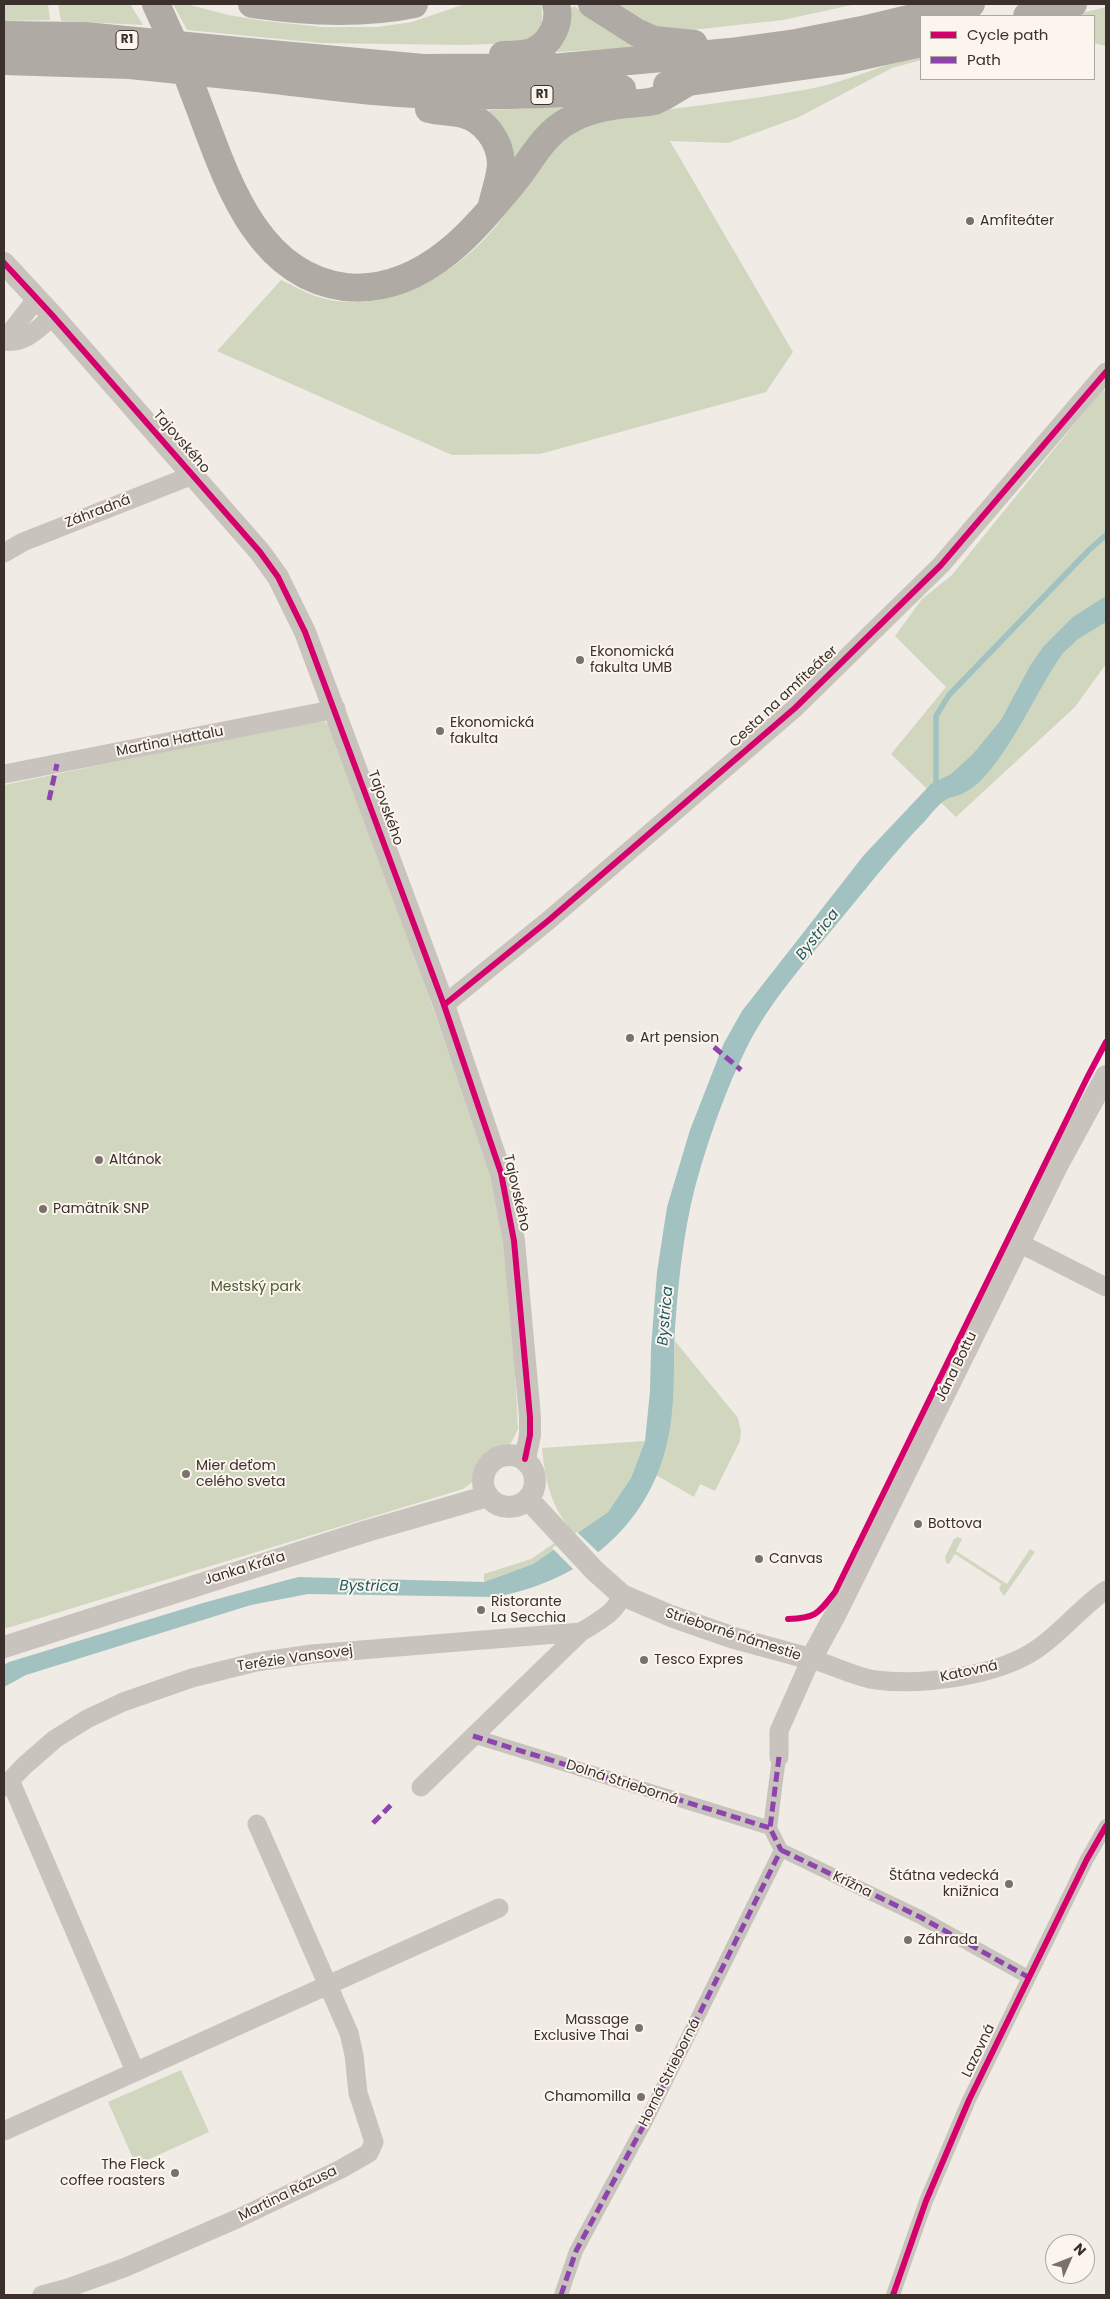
<!DOCTYPE html>
<meta charset="utf-8">
<style>
body{margin:0}
#map{position:relative;width:1110px;height:2299px;overflow:hidden;background:#f0ebe5;font-family:Poppins,sans-serif}
canvas{display:block}
.frame{position:absolute;inset:0;border:5px solid #3b302b;pointer-events:none}
.legend{position:absolute;left:920px;top:15px;width:175px;height:65px;box-sizing:border-box;background:#fbf5ee;border:1px solid #aea6a0;margin:0;padding:6px 9px;list-style:none;font-size:15px;color:#3b302b}
.legend li{display:flex;align-items:center;gap:10px;height:25px}
.legend b{width:25px;border:1px solid #aea6a0}
.north{position:absolute;left:1045px;top:2234px;width:50px;height:50px;box-sizing:border-box;background:#fbf5ee;border:1px solid #aea6a0;border-radius:50%;rotate:46deg;font-size:14px;font-weight:700;line-height:20px;text-align:center;color:#3b302b}
.north::after{content:'';display:block;margin:auto;width:18px;height:22px;background:#7a716c;clip-path:polygon(50% 0,100% 100%,50% 72%,0 100%)}
</style>
<div id="map">
<canvas width="1110" height="2299"></canvas>
<div class="frame"></div>
<ul class="legend">
<li><b style="height:6px;background:#d6006c"></b>Cycle path</li>
<li><b style="height:6px;background:#8e44ad"></b>Path</li>
</ul>
<div class="north">N</div>
</div>
<script>
const ctx = document.querySelector('canvas').getContext('2d');
ctx.lineJoin = 'round';
function paint(path, color) { ctx.fillStyle = color; ctx.fill(path, 'evenodd'); }
function trace(path, color, width, dash) { ctx.strokeStyle = color; ctx.lineWidth = width; ctx.lineCap = dash ? 'butt' : 'round'; ctx.setLineDash(dash || []); ctx.stroke(path); }
function write(font, color, halo, rows, align = 'center') {
  ctx.font = font + ' Poppins,sans-serif'; ctx.lineWidth = 4; ctx.setLineDash([]); ctx.textBaseline = 'middle'; ctx.strokeStyle = halo; ctx.fillStyle = color; for (const [text, x, y, turn = 0] of rows) {
    ctx.save(); ctx.translate(x, y); ctx.rotate((+turn || 0) * Math.PI / 180); ctx.textAlign = isNaN(turn) ? turn : align; if (halo) ctx.strokeText(text, 0, 0); ctx.fillText(text, 0, 0); ctx.restore();
  }
}
paint(new Path2D(`
 M4,4H48L50,20L4,21Z
 M58,4H130L143,25L61,21Z
 M173,4H187L228,15L265,21L322,27H378L412,22L465,4H541C545,31 541,34 517,43L463,45L321,43L187,30Z
 M611,4H856L783,20L683,31L656,26L627,13Z
 M574,6L607,28L640,47L558,52L556,49L571,8Z
 M1106,7V46L1094,43V16H1070Z
 M921,55V60L892,68L799,117L728,143L670,141L793,352L766,392L540,454L452,455L217,351L281,280C292,285 304,292 315,296C384,319 459,274 500,221C520,194 542,149 570,132C579,127 589,124 598,120C668,108 739,102 809,89C848,82 882,64 921,55Z
 M572,106L514,161L487,111L493,110Z
 M1103,389L1106,393V664L1075,707L956,817L891,754L946,687L895,636L922,599L952,575Z
 M322,719L335,731L486,1158L500,1212L510,1275L518,1429L511,1443L495,1451L485,1461L474,1481L463,1489L4,1629V785Z
 M675,1341L738,1418L741,1431L740,1441L715,1491L700,1484L694,1497L656,1475C674,1433 672,1387 675,1341Z
 M645,1441L631,1478L608,1512L533,1564L484,1582V1574L531,1559L572,1531C551,1507 545,1480 542,1448Z
 M958,1537L962,1539L956,1551L1007,1584L1030,1549L1035,1552L1004,1596L999,1589L1001,1584L955,1554L949,1564L946,1563L945,1557L954,1539Z
 M181,2070L209,2132L136,2165L108,2102Z`), '#d1d6bf');
paint(new Path2D(`
 M1106,596V622L1078,639L1063,653C1035,693 1017,740 985,776C979,783 970,790 962,794C957,796 950,797 945,800C938,805 931,814 925,821C896,850 871,883 845,914C810,957 769,1001 745,1051C727,1087 713,1127 701,1166C685,1218 679,1272 675,1327C673,1365 676,1406 667,1443C648,1528 578,1583 494,1597L308,1594L251,1605L26,1675L4,1687V1665L9,1662L203,1603L287,1580L299,1577L484,1582L533,1564L608,1512L631,1478L645,1441L650,1391L651,1348L657,1272L667,1207L690,1130L724,1043L742,1011L864,855L931,784L951,774L973,754L1001,720L1030,666L1043,647L1073,617Z`), '#a1c2c1');
paint(new Path2D(`
 M577,1532L600,1554L575,1571L552,1548Z`), '#f0ebe5');
trace(new Path2D(`
 M936,787V716L949,695L1088,551L1106,535`), '#a1c2c1', 5.5);
trace(new Path2D(`
 M473,1736L770,1828
 M779,1757L770,1828L781,1850
 M781,1850L920,1917L1028,1977
 M561,2295L576,2251L646,2121L781,1850
 M893,2295L926,2201L969,2100L1087,1859L1106,1826`), '#c9c3be', 14);
trace(new Path2D(`
 M4,336L10,333L37,298
 M4,341C25,344 38,329 53,316
 M4,553L23,542L193,475
 M4,774L336,709
 M444,1005L549,920L795,708L941,565L1106,372
 M1019,1243L1106,1287
 M779,1757V1731L811,1659C830,1664 858,1678 876,1680C922,1686 998,1676 1037,1649C1062,1632 1081,1607 1106,1590
 M10,1780L135,2071
 M4,1787L24,1766L55,1739L87,1719L123,1702L192,1678L256,1662L312,1654L581,1632
 M421,1787L581,1632C598,1621 615,1614 622,1595
 M4,2131L499,1908
 M42,2295L68,2288L126,2267L239,2218L341,2169L369,2153L374,2142L358,2093L354,2055L349,2033L257,1824`), '#c9c3be', 19);
trace(new Path2D(`
 M4,263L53,316L260,552L278,577L305,632L444,1005L501,1173L514,1241L530,1417V1435L525,1459
 M483 1481a26 26 0 1 1 52 0a26 26 0 1 1-52 0Z
 M528,1499L595,1571L622,1595L671,1616L734,1638L811,1659L835,1615L1057,1166L1106,1076
 M4,1647L367,1531L488,1496`), '#c9c3be', 22);
trace(new Path2D(`
 M156,4C169,33 183,62 194,93C223,167 251,275 345,287C384,291 418,276 448,252C472,233 492,208 512,184C530,163 542,135 568,121C585,110 607,106 627,104C635,103 646,103 654,101C664,98 675,89 685,84
 M252,4C306,12 361,15 414,4
 M592,4L636,32L654,40L694,44
 M1027,16L1073,4
 M249,52L423,68L562,67L730,52L796,43L862,30L971,4
 M503,55C512,55 525,55 534,51C552,42 561,22 556,4
 M247,77C297,82 348,90 398,93C473,98 548,95 622,89
 M667,85L839,61L921,43
 M429,109C440,112 452,111 463,114C485,120 500,141 501,163C501,176 495,192 492,205`), '#afaaa4', 28);
trace(new Path2D(`
 M4,35L85,36L249,52
 M4,61L130,65L247,77`), '#afaaa4', 28);
trace(new Path2D(`
 M49,800L57,764
 M714,1047L741,1070
 M473,1736L770,1828
 M779,1757L770,1828L781,1850
 M373,1823L394,1802
 M781,1850L920,1917L1028,1977
 M561,2295L576,2251L646,2121L781,1850`), '#8e44ad', 5, [10, 5]);
trace(new Path2D(`
 M4,263L53,316L260,552L278,577L305,632L444,1005L501,1173L514,1241L530,1417V1435L525,1459
 M444,1005L549,920L795,708L941,565L1106,372
 M788,1619C816,1618 818,1614 835,1592L1087,1078L1106,1042
 M893,2295L926,2201L969,2100L1087,1859L1106,1826`), '#d6006c', 6);
for (const [x, y, r, color] of [
 [970,221,5,"#7a716c"],
 [580,660,5,"#7a716c"],
 [440,731,5,"#7a716c"],
 [630,1038,5,"#7a716c"],
 [99,1160,5,"#7a716c"],
 [43,1209,5,"#7a716c"],
 [186,1474,5,"#7a716c"],
 [918,1524,5,"#7a716c"],
 [759,1559,5,"#7a716c"],
 [481,1610,5,"#7a716c"],
 [644,1660,5,"#7a716c"],
 [1009,1884,5,"#7a716c"],
 [908,1940,5,"#7a716c"],
 [639,2028,5,"#7a716c"],
 [641,2097,5,"#7a716c"],
 [175,2173,5,"#7a716c"]
]) { const dot = new Path2D(); dot.arc(x, y, r, 0, 2 * Math.PI); ctx.fillStyle = color; ctx.fill(dot); trace(dot, '#fbf5ee', 2); }
for (const [x, y, w] of [
 [127,40,22],
 [542,95,22]
]) { const box = new Path2D(); box.roundRect(x - w / 2, y - 9.5, w, 19, 4); ctx.fillStyle = '#fbf5ee'; ctx.fill(box); trace(box, '#3b302b', 1); }
write('bold 12px', '#3b302b', null, [
 ["R1",127,40],
 ["R1",542,95]
]);
write('14px', '#3b302b', '#fbf5ee', [
 ["Amfiteáter",980,221],
 ["Ekonomická",590,652],
 ["fakulta UMB",590,668],
 ["Ekonomická",450,723],
 ["fakulta",450,739],
 ["Art pension",640,1038],
 ["Altánok",109,1160],
 ["Pamätník SNP",53,1209],
 ["Mier deťom",196,1466],
 ["celého sveta",196,1482],
 ["Bottova",928,1524],
 ["Canvas",769,1559],
 ["Ristorante",491,1602],
 ["La Secchia",491,1618],
 ["Tesco Expres",654,1660],
 ["Štátna vedecká",999,1876,"right"],
 ["knižnica",999,1892,"right"],
 ["Záhrada",918,1940],
 ["Massage",629,2020,"right"],
 ["Exclusive Thai",629,2036,"right"],
 ["Chamomilla",631,2097,"right"],
 ["The Fleck",165,2165,"right"],
 ["coffee roasters",165,2181,"right"]
], 'left');
write('14px', '#3b302b', '#fbf5ee', [
 ["Tajovského",181,442,49],
 ["Záhradná",98,512,-21],
 ["Cesta na amfiteáter",784,697,-43],
 ["Martina Hattalu",170,742,-11],
 ["Tajovského",385,808,70],
 ["Tajovského",516,1193,77],
 ["Jána Bottu",957,1367,-64],
 ["Janka Kráľa",245,1569,-17],
 ["Strieborné námestie",733,1635,18],
 ["Terézie Vansovej",295,1659,-8],
 ["Katovná",969,1672,-12],
 ["Dolná Strieborná",622,1783,18],
 ["Krížna",852,1885,26],
 ["Lazovná",979,2051,-64],
 ["Horná Strieborná",670,2073,-63],
 ["Martina Rázusa",288,2194,-26]
]);
write('14px', '#4a5a2e', '#fbf5ee', [
 ["Mestský park",256,1287]
]);
write('italic 15px', '#1f5a5e', '#fbf5ee', [
 ["Bystrica",818,935,-52],
 ["Bystrica",666,1316,-85],
 ["Bystrica",369,1587,1]
]);
</script>
